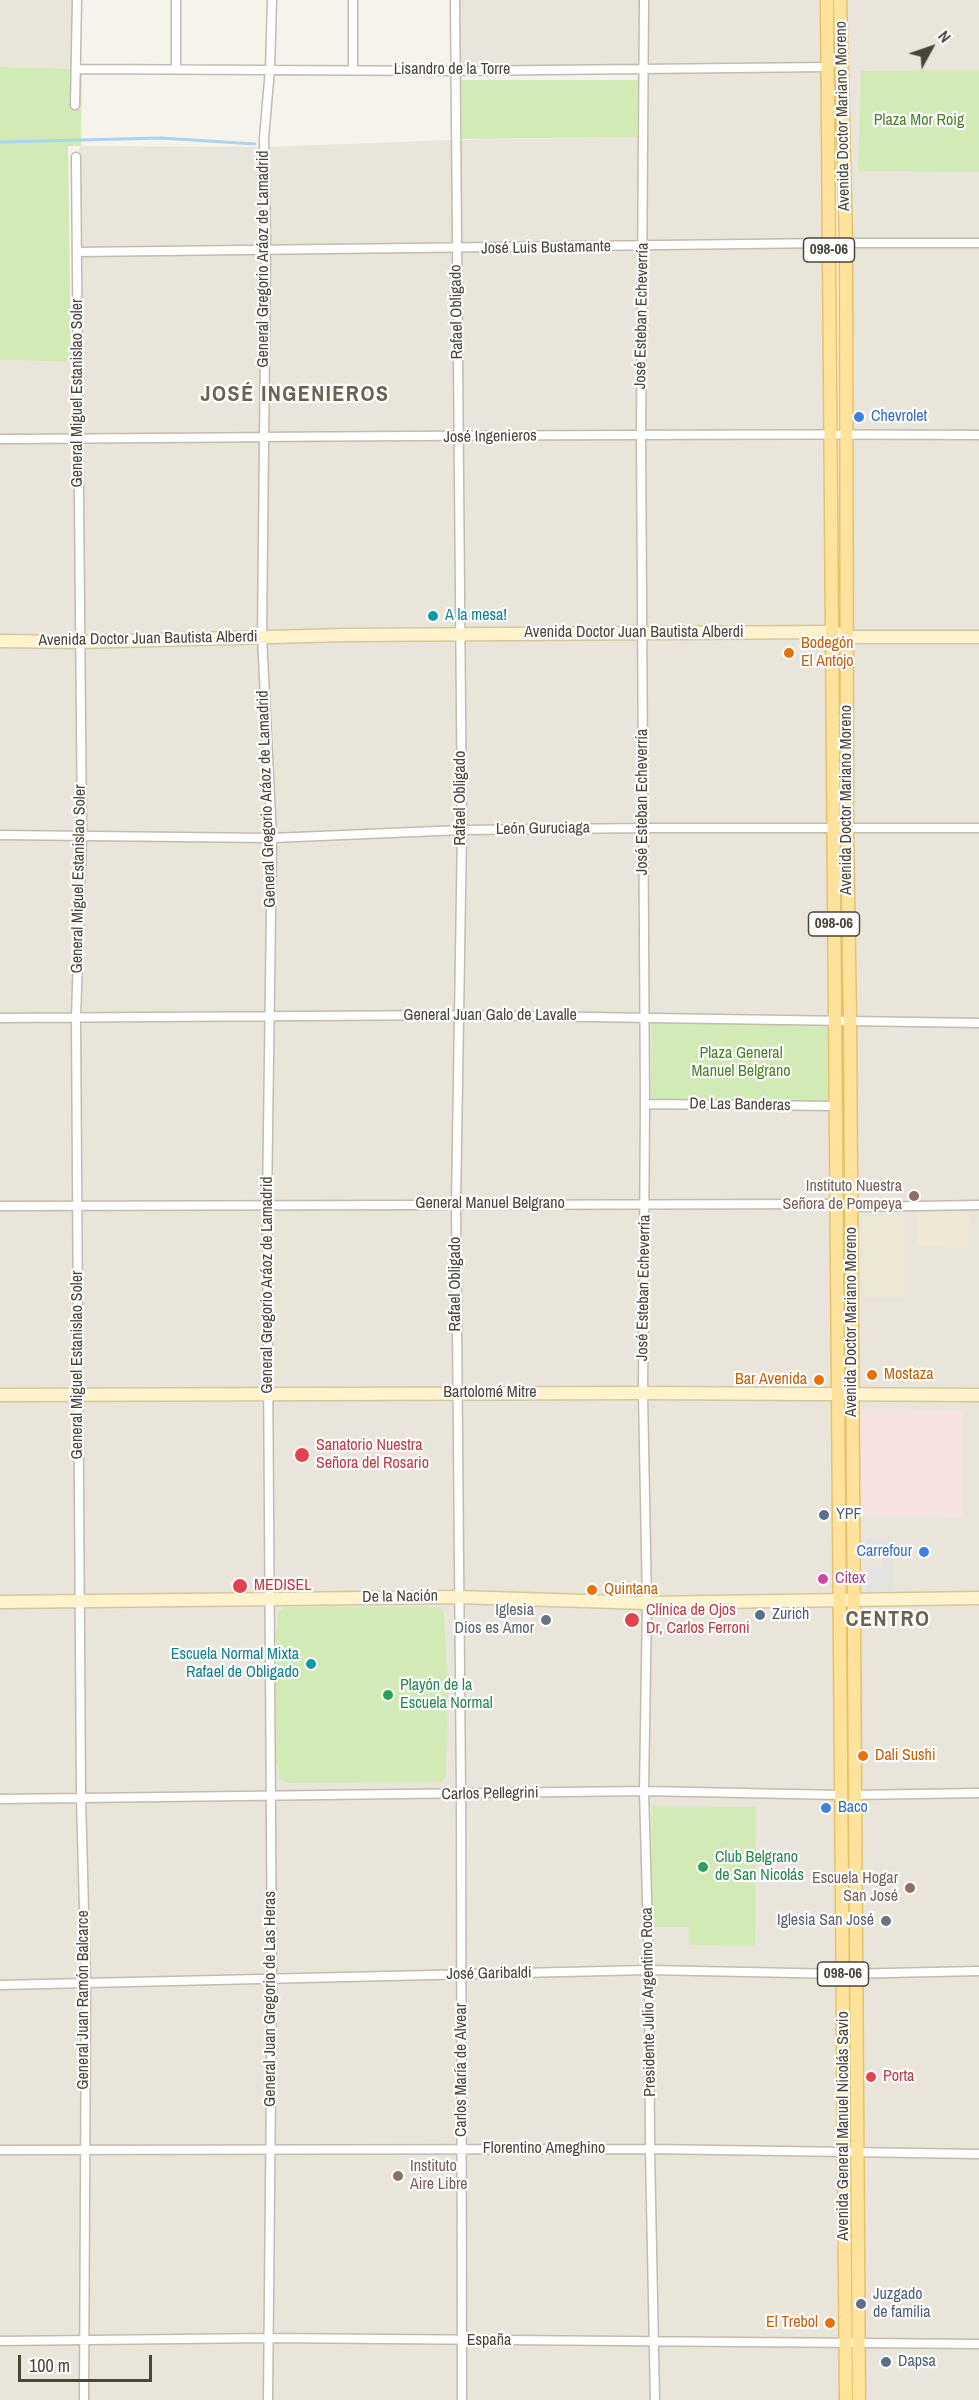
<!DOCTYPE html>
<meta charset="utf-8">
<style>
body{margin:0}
#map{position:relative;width:979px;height:2400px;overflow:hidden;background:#f6f3ec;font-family:"Archivo Narrow",sans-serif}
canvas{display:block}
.north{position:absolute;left:901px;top:18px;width:60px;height:60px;-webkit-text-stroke:4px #fff;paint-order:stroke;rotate:50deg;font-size:16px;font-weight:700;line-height:24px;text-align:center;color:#4b4439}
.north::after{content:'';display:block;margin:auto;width:21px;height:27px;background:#4b4439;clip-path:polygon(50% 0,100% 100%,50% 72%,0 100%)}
.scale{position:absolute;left:18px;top:2355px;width:134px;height:27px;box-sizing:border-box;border:3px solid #4b4439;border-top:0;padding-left:8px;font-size:18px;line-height:21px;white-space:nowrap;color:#4b4439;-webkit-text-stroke:4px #fff;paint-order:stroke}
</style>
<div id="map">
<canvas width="979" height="2400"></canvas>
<div class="north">N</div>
<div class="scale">100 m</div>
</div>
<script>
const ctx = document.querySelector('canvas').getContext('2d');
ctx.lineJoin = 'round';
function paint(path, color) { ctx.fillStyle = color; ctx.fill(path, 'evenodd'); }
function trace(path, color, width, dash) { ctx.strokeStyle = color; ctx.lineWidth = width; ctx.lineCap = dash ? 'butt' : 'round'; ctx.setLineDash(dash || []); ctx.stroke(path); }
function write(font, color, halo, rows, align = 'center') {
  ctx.font = font + ' "Archivo Narrow",sans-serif'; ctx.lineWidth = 4.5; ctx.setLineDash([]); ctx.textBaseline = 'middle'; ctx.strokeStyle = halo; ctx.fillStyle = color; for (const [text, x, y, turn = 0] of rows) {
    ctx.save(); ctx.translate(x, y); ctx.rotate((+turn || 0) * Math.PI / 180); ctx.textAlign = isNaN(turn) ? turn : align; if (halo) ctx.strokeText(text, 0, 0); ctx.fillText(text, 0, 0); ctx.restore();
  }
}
paint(new Path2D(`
 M0,0H77L76,69L0,67Z
 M455,0H827L833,631L846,637L840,0H979V2400H0V360L78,362L76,157L81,146L266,147L450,140L643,137V68L455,71Z`), '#eae5da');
paint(new Path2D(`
 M918,1212L969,1213L968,1246L917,1245Z
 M863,1216H904V1297H864Z`), '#efe8d6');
paint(new Path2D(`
 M859,1410L963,1411V1517L859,1516Z`), '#f6e3e0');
paint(new Path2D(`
 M0,67L82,69L81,146H68L71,362L0,360Z
 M979,70V172L858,171L861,71Z
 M461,80H638L637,137L462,139Z
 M652,1023L831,1026L829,1103L651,1099Z
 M285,1607H441L444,1613L448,1690L446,1776L442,1782L287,1783L279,1779V1765H276V1630L278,1627V1612Z
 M652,1806L756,1807L755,1946L689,1945V1927H651Z`), '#d2eab5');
paint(new Path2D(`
 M865,1539L893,1540V1594H865V1568H882V1556L865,1555Z`), '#e5e3e0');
trace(new Path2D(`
 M0,142L162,138L255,144`), '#a9d4f2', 3);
const street = new Path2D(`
 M455,0L462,830L456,1204L461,1794L462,2400
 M644,0L641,434L645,1104L643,1393L647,1603L644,1791L649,1970L650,2149L655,2400
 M76,69L455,71L827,67
 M176,69V0
 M353,70V0
 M75,105L77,0
 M76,157L82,836L76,1017L81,1798L86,1984L84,2400
 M77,252L829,243H979
 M0,439C326,437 653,433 979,435
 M0,835L272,838L462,830L643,828H979
 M0,1018L458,1015L979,1023
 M645,1104L836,1106
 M0,1206L835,1204
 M851,1207L979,1205
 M854,1795L979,1793
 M0,1799L644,1791L840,1795
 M0,1985L649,1970L843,1974L979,1971
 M0,2150L650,2149L979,2154
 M0,2341L268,2338L979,2344
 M268,2400L272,1978L267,1204L272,838L262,637L266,248L264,138L270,69L272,0`);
const secondary = new Path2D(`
 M0,641L79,642L346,635L833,632L847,637H979
 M0,1395L643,1393L979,1395
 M0,1602L459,1597L647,1603L979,1598`);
const primary = new Path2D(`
 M827,0L846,2400
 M840,0L846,243L847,827L850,1021L859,2400`);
trace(street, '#c2bbae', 11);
trace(secondary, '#d6c79b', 15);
trace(primary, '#e6c16a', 15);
trace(street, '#fff', 8);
trace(secondary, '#fff3cd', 12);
trace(primary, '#ffe39c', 12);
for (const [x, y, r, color] of [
 [859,417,6,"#3f7fe0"],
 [433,616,6,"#0f9aa8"],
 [789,653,6,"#e8710a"],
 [914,1196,6,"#8d6e63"],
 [872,1375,6,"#e8710a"],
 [819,1380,6,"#e8710a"],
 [302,1455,8,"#e0444e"],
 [824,1515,6,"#5c6f8a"],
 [924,1552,6,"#3f7fe0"],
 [823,1579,6,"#d1479c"],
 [240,1586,8,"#e0444e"],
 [592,1590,6,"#e8710a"],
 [760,1615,6,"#5c6f8a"],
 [546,1620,6,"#6b7280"],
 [632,1620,8,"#e0444e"],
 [311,1664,6,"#0f9aa8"],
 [388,1695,6,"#2e9e5b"],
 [863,1756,6,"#e8710a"],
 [826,1808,6,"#3f7fe0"],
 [703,1867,6,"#2e9e5b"],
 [910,1888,6,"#8d6e63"],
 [886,1921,6,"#6b7280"],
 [871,2077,6,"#e0444e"],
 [398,2176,6,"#8d6e63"],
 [861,2304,6,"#5c6f8a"],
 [830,2323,6,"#e8710a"],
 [886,2362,6,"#5c6f8a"]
]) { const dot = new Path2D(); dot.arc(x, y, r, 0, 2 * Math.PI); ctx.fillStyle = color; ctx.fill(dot); trace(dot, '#fff', 2); }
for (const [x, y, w] of [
 [829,250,51],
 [834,924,51],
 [843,1974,51]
]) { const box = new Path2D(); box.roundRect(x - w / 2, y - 12, w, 24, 4.5); ctx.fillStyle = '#fff'; ctx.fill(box); trace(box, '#4b4439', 1.5); }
write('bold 15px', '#4b4439', null, [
 ["098-06",829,250],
 ["098-06",834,924],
 ["098-06",843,1974]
]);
write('16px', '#4b4439', '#fff', [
 ["Lisandro de la Torre",452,70],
 ["Avenida Doctor Mariano Moreno",843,116,-91],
 ["José Luis Bustamante",546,248,-1],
 ["General Gregorio Aráoz de Lamadrid",264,259,-90],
 ["Rafael Obligado",457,312,-91],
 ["José Esteban Echeverría",642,316,-89],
 ["General Miguel Estanislao Soler",78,393,-90],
 ["José Ingenieros",490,437,-1],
 ["Avenida Doctor Juan Bautista Alberdi",634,633],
 ["Avenida Doctor Juan Bautista Alberdi",148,639,-1],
 ["Rafael Obligado",461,798,-90],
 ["General Gregorio Aráoz de Lamadrid",267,799,-92],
 ["Avenida Doctor Mariano Moreno",847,800,-90],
 ["José Esteban Echeverría",643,802,-90],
 ["León Guruciaga",543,829,-1],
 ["General Miguel Estanislao Soler",79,879,-89],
 ["General Juan Galo de Lavalle",490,1016],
 ["De Las Banderas",740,1105,1],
 ["General Manuel Belgrano",490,1204],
 ["Rafael Obligado",456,1284,-90],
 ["General Gregorio Aráoz de Lamadrid",268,1285,-90],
 ["José Esteban Echeverría",644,1288,-89],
 ["Avenida Doctor Mariano Moreno",852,1322,-90],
 ["General Miguel Estanislao Soler",78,1365,-90],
 ["Bartolomé Mitre",490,1393],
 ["De la Nación",400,1597,-1],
 ["Carlos Pellegrini",490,1794,-1],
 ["José Garibaldi",489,1974,-1],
 ["General Juan Gregorio de Las Heras",271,1999,-90],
 ["General Juan Ramón Balcarce",84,2000,-90],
 ["Presidente Julio Argentino Roca",649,2002,-91],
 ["Carlos María de Alvear",462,2070,-90],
 ["Avenida General Manuel Nicolás Savio",844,2126,-90],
 ["Florentino Ameghino",544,2149],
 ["España",489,2341]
]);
write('16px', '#4a7f2a', '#fff', [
 ["Plaza Mor Roig",919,121],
 ["Plaza General",741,1054],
 ["Manuel Belgrano",741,1072]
]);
write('16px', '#366cbe', '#fff', [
 ["Chevrolet",871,417],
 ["Carrefour",912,1552,"right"],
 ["Baco",838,1808]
], 'left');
write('16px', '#0d838f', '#fff', [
 ["A la mesa!",445,616],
 ["Escuela Normal Mixta",299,1655,"right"],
 ["Rafael de Obligado",299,1673,"right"]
], 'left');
write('16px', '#c56008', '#fff', [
 ["Bodegón",801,644],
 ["El Antojo",801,662],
 ["Mostaza",884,1375],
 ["Bar Avenida",807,1380,"right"],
 ["Quintana",604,1590],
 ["Dali Sushi",875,1756],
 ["El Trebol",818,2323,"right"]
], 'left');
write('16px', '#785e54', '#fff', [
 ["Instituto Nuestra",902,1187],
 ["Señora de Pompeya",902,1205],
 ["Escuela Hogar",898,1879],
 ["San José",898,1897],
 ["Instituto",410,2167,"left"],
 ["Aire Libre",410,2185,"left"]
], 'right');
write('16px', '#be3a42', '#fff', [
 ["Sanatorio Nuestra",316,1446],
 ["Señora del Rosario",316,1464],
 ["MEDISEL",254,1586],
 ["Clínica de Ojos",646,1611],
 ["Dr, Carlos Ferroni",646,1629],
 ["Porta",883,2077]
], 'left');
write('16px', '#4e5e75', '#fff', [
 ["YPF",836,1515],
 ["Zurich",772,1615],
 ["Juzgado",873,2295],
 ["de familia",873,2313],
 ["Dapsa",898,2362]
], 'left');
write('16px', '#b23c85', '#fff', [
 ["Citex",835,1579]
], 'left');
write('16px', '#5b616d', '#fff', [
 ["Iglesia",534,1611],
 ["Dios es Amor",534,1629],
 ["Iglesia San José",874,1921]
], 'right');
write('16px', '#27864d', '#fff', [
 ["Playón de la",400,1686],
 ["Escuela Normal",400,1704],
 ["Club Belgrano",715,1858],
 ["de San Nicolás",715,1876]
], 'left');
ctx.letterSpacing = '1.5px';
write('bold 22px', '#6e6250', '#fff', [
 ["JOSÉ INGENIEROS",295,395],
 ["CENTRO",888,1620]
]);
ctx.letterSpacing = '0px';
</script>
